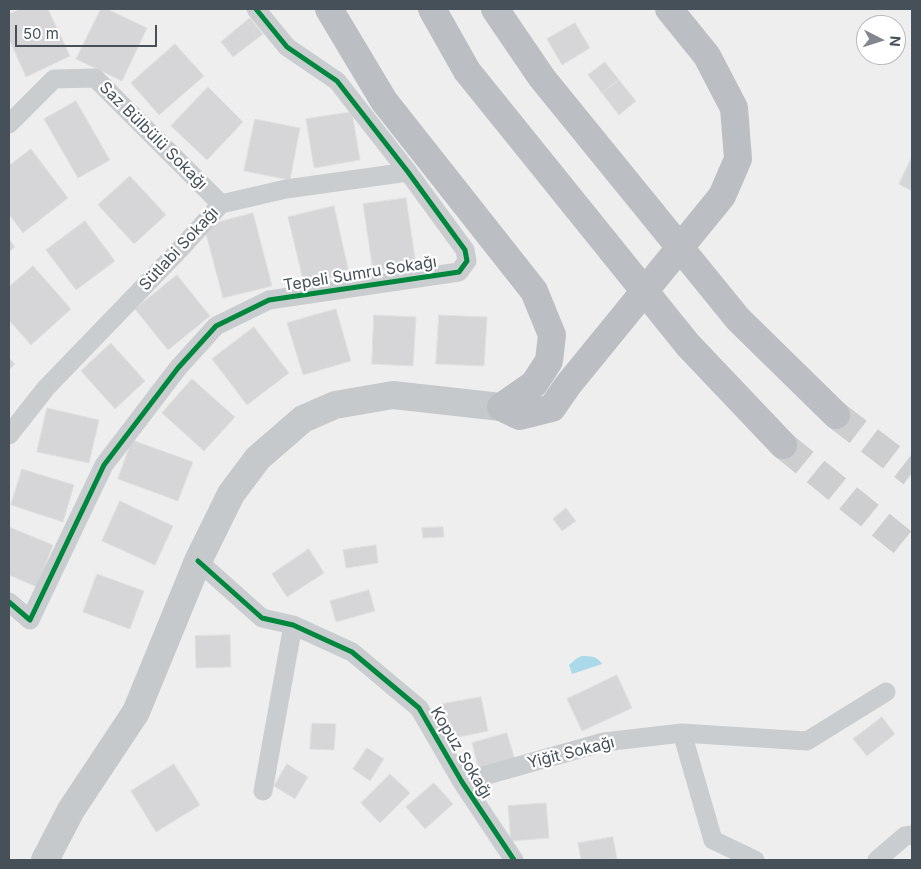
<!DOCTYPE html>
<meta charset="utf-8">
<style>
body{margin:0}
#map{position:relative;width:921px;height:869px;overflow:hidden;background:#efeeee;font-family:Inter,sans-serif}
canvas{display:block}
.frame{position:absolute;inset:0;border:10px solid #465059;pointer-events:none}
.north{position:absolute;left:856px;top:15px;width:50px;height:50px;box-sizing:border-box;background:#fff;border:1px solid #b5b9bd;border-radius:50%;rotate:95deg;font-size:14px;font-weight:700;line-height:20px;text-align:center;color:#465059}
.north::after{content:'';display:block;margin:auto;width:18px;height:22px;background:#81878d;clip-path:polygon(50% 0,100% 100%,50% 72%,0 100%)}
.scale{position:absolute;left:15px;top:25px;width:142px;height:22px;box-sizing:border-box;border:2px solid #465059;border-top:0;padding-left:6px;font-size:15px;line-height:18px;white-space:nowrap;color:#465059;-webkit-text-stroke:4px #fff;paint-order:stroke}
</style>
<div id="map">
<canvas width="921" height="869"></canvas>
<div class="frame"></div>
<div class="north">N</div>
<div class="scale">50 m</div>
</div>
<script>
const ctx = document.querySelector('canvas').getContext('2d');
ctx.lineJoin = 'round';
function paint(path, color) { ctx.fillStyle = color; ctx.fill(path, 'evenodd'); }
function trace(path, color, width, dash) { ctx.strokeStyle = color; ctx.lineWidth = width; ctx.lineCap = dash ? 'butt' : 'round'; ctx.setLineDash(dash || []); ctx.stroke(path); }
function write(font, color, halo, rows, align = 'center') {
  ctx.font = font + ' Inter,sans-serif'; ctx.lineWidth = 4.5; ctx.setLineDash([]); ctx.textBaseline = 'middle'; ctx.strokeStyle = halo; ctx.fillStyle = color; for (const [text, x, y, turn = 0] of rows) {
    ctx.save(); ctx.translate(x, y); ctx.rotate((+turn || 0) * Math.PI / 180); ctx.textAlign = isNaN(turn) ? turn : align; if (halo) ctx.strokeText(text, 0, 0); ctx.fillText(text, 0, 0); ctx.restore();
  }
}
paint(new Path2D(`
 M582,656C591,656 597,656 602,664L572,674L569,665L577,658Z`), '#aad9e9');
const building = new Path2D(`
 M21,9H48L70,56L26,77L9,39V14Z
 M101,9H107L147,28L122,81L76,59Z
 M250,18L263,34L233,57L221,42Z
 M575,23L590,48L562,65L547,39Z
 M175,44L204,76L159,115L131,83Z
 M605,62L619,80L602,93L588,75Z
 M619,80L636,101L619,115L602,93Z
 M208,87L243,122L207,160L171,126Z
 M76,101L110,160L78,178L44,119Z
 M352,112L360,160L314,168L306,119Z
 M255,119L300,128L290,180L244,171Z
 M31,149L68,198L23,233L9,214V166Z
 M912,157V191L899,184Z
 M130,176L166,215L134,244L98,205Z
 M406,198L416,265L373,271L363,204Z
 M334,206L349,273L304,284L288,217Z
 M253,213L272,286L223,298L204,226Z
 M85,221L115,261L76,290L46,250Z
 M9,239L15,247L9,252Z
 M33,266L71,309L31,345L9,320V287Z
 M177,275L210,316L168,350L135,309Z
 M336,309L351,361L303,375L287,323Z
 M374,315L416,317L413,366L372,364Z
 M439,315L487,317L484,366L436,364Z
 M254,327L289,373L247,405L212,359Z
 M111,343L145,381L115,409L81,371Z
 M9,358L15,364L9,370Z
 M192,379L235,417L204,451L162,413Z
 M47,408L99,420L89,463L37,452Z
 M132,440L193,462L178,501L118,479Z
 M22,469L74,485L63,522L11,505Z
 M120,501L173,526L155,565L102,541Z
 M566,508L576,521L562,531L553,519Z
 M9,527L53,545L37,587L9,575Z
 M443,527L444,537L423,538L422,528Z
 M376,545L378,563L346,568L343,550Z
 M309,549L324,573L287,597L272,574Z
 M97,574L144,591L130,629L83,612Z
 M369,590L375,611L336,622L330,601Z
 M230,635L231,667L196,668L195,636Z
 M617,675L632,708L582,731L567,699Z
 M481,697L488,731L449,739L442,704Z
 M882,717L895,734L867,756L853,739Z
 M312,723L336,724L334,750L310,749Z
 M507,733L515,760L479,770L472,743Z
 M367,748L384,759L370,781L353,769Z
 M174,764L200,805L156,832L131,791Z
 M287,764L308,777L295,799L274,786Z
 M390,774L410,793L380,823L361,803Z
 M434,783L453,804L425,829L406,807Z
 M546,803L549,838L511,841L508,806Z
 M613,837L617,859L581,860L578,843Z`);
paint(building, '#d6d6d8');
trace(building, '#e0e0e1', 1);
trace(new Path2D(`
 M836,415L912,473
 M783,445L912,550`), '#cdced0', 28, [28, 14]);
trace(new Path2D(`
 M9,124L54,79L95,78L221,204
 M9,435L46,388L183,246L221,204L286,189L408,172
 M198,561L262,618L293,625L352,652L419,708L462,782L514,860
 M9,602L30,620L104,465L178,368L216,326L269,300L459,272L467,261L465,250L408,172L337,81L287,47L256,9
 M682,733L807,741L886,692
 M462,782L604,742L682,733L713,840L755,860
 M263,791L293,625
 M877,860L905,836L912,835`), '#cacdcf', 19);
trace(new Path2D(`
 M45,860L71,810L136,712L198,561L231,494L258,458L303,419L335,405L393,395L501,407`), '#c6c9cc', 28);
trace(new Path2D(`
 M329,9L384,101L534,291L552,335L549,361L534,384L501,407
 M432,9L467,71L688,345L783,445
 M495,9L542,78L738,319L836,415
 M501,407L520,416L552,408L568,385L722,196L738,159L734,108L707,56L669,9`), '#bbbfc4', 28);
trace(new Path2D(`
 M198,561L262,618L293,625L352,652L419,708L462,782L514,860
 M9,602L30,620L104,465L178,368L216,326L269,300L459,272L467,261L465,250L408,172L337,81L287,47L256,9`), '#00873e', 5);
write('16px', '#465059', '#fff', [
 ["Saz Bülbülü Sokağı",153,136,45],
 ["Sütlabi Sokağı",179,249,-47],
 ["Tepeli Sumru Sokağı",360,274,-9],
 ["Kopuz Sokağı",461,753,59],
 ["Yiğit Sokağı",571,753,-14]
]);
</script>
